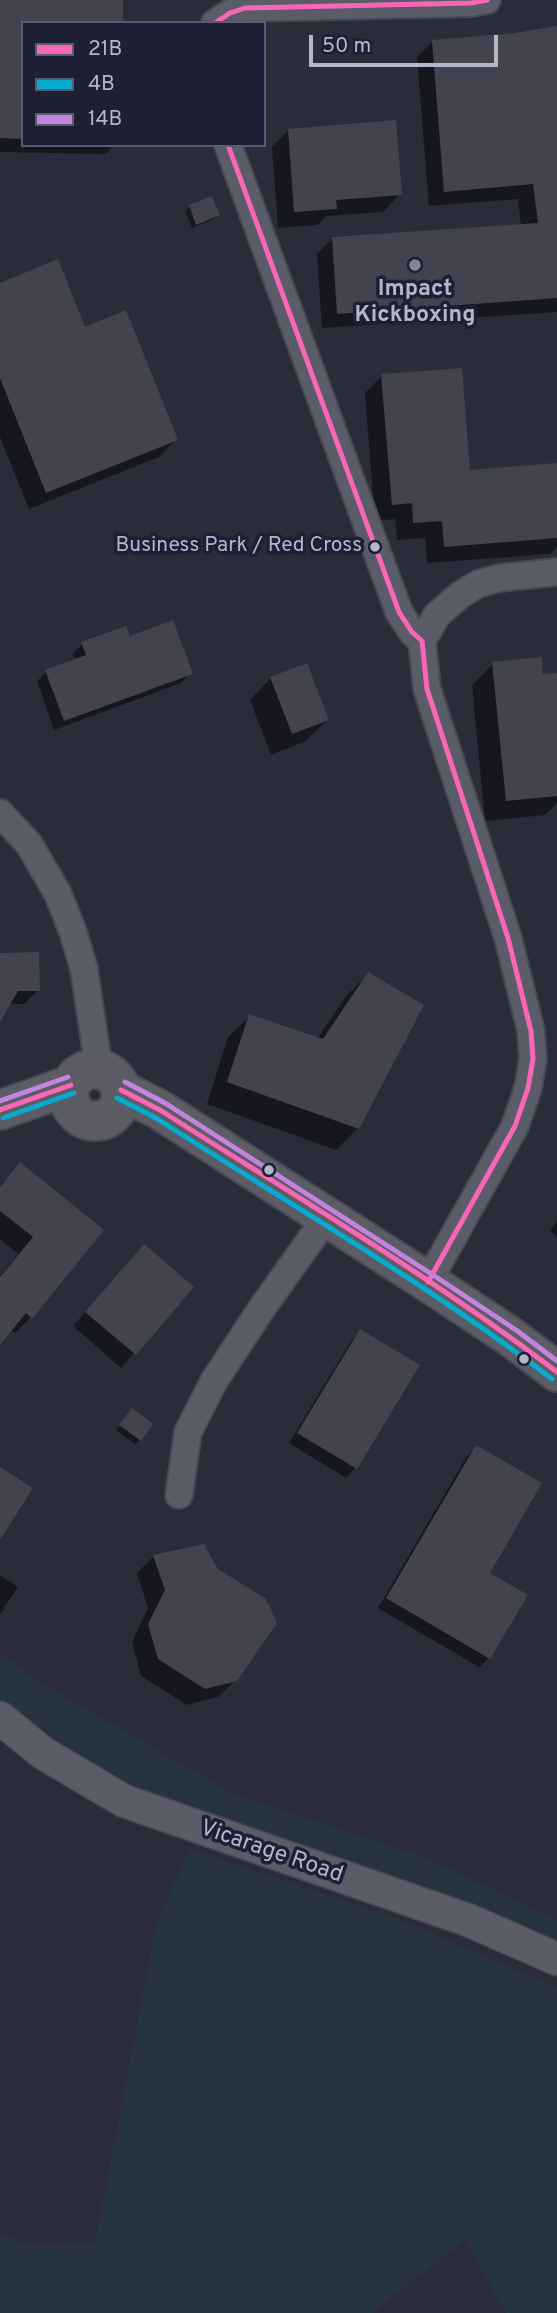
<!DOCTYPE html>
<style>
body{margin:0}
#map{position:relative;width:557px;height:2313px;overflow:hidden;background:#2a2c39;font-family:Overpass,sans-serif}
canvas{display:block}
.legend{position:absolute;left:21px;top:21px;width:245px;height:126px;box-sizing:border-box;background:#1d2034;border:2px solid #595c70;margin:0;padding:9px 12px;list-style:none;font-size:21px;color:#b4b6ca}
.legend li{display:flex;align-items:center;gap:14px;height:35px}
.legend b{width:35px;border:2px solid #595c70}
.scale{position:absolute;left:309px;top:35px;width:189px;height:32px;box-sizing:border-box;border:4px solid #b4b6ca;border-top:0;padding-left:9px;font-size:21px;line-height:24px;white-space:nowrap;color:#b4b6ca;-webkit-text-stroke:5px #1d2034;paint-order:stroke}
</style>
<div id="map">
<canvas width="557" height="2313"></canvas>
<ul class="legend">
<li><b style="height:9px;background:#fa66b7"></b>21B</li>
<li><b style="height:9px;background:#06acd0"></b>4B</li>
<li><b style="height:9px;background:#c483df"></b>14B</li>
</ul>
<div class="scale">50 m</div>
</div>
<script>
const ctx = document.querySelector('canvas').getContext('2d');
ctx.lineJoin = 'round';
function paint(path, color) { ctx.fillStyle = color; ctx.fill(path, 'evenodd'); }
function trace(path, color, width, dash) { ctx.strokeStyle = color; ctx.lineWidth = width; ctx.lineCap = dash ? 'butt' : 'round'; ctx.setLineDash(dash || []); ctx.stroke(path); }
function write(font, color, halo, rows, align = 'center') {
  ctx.font = font + ' Overpass,sans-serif'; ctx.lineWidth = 7; ctx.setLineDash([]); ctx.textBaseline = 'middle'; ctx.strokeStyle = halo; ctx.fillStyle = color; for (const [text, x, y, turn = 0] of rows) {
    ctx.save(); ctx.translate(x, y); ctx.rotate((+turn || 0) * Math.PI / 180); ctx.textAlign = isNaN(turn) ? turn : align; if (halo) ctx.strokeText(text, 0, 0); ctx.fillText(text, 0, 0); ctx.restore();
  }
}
paint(new Path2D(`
 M0,1653L38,1681L236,1795L418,1854L557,1920V1947L108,1778L0,1697Z
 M189,1849L396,1918L557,1987V2313H506L465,2240L372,2313H0V2233L25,2244L95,2242L156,1925Z`), '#27343f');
paint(new Path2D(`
 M0,0H122L23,23V145H114L106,154L0,152Z
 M557,28V312L322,328L317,254L332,239L521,226L518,199L429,206L417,57L432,42L515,35Z
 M289,130L400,194L383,212L326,216L318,225L278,228L272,147Z
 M190,207L218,215L213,219L192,228L185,211Z
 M0,284L84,329L176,440L159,457L29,509L0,437Z
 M382,376L469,471L557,465V547L550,554L427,563L425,538L397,540L395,519L375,521L365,393Z
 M129,638L191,673L181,683L54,730L37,681L46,672L76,661L73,654L82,644Z
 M493,664L542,676L557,675V803L545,815L485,821L472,685Z
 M271,678L327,720L306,741L271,755L250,700Z
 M0,955L38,990L24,1004H8L0,1019Z
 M368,974L358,1128L336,1150L207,1104L228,1037L250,1016L317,1039L346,996Z
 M20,1164L101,1230L31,1317L15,1333L10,1330L0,1342V1276L18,1254L0,1239V1186Z
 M557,1221V1237L550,1231Z
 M144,1246L191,1288L121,1368L73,1326Z
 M360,1331L417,1366L355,1468L346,1478L289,1443L351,1341Z
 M128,1415L140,1440L135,1444L116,1430Z
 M476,1447L487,1573L489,1658L479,1667L378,1608L467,1456Z
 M154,1556L236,1680L218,1697L187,1705L141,1676L132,1642L148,1608L137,1573Z
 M0,1575L18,1587L0,1614Z`), '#0007');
paint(new Path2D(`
 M0,0H123V23H23V139L0,138Z
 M557,26V298L337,314L332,237L538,223L533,184L444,192L432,40L515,33Z
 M396,120L402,195L336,200L337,209L294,212L288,129Z
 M212,196L220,215L196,225L189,205Z
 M58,259L85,327L126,310L178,440L46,493L0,378V283Z
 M462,368L470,470L557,463V538L444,547L442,521L413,523L412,503L392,505L381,374Z
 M173,620L193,674L64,721L45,670L86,655L81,642L126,626L130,636Z
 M542,657L543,674L557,673V796L506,801L492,662Z
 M307,663L329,720L292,734L270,677Z
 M39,952L40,991H18L0,1022V953Z
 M368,972L424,1005L359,1129L227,1082L249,1014L323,1039Z
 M20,1162L104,1230L32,1319L26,1313L0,1345V1277L33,1237L0,1211V1187Z
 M144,1244L194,1287L136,1355L85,1312Z
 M360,1329L420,1365L357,1469L297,1433Z
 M132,1408L153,1424L141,1441L119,1425Z
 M476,1445L542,1483L490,1573L528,1595L490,1659L386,1598Z
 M0,1467L33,1488L0,1540Z
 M204,1544L218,1569L266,1599L277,1623L237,1681L205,1689L158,1659L148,1624L165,1590L153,1555Z`), '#42434e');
const minor = new Path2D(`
 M215,23L230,13L245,8L471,3L487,0
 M228,145L399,612L412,632L422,641
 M0,813L29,844L58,894L73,932L84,969L99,1069
 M428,1282L515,1126L528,1088L533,1059L531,1031L508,938L427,689L422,641L437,615L460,595L478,584L499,578L557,572
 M179,1495L188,1432L214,1381L262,1308L326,1218`);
const tertiary = new Path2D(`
 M0,1718L43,1753L124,1801L468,1920L557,1959`);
const trunk = new Path2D(`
 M69 1095a26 26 0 1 1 52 0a26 26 0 1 1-52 0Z
 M121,1090L160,1110L428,1282L511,1337L557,1372
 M0,1110L71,1085`);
trace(minor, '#464852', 30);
trace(tertiary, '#464852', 35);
trace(trunk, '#474955', 42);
trace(minor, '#5a5c67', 26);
trace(tertiary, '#5a5c67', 32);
trace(trunk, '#5c5c64', 38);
trace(new Path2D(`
 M215,23L230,13L245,8L471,3L487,0
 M228,145L399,612L412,632L422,641L427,689L508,938L531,1031L533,1059L528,1088L515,1126L428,1282
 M121,1090L160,1110C293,1195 431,1276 557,1372
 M0,1110L71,1085`), '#fa66b7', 5);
trace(new Path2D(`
 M117,1098L156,1118C288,1203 426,1283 552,1379
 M3,1118L74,1093`), '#06acd0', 5);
trace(new Path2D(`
 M125,1082L165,1103L433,1275L516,1330L557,1361
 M0,1101L68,1077`), '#c483df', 5);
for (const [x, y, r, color] of [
 [415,265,7,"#848697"],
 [375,547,6,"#b4b6ca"],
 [269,1170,6,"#b4b6ca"],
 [524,1359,6,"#b4b6ca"]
]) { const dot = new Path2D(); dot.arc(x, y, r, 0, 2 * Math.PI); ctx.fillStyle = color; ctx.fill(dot); trace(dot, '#1d2034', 2.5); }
write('21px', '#b4b6ca', '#1d2034', [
 ["Business Park / Red Cross",362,547]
], 'right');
write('bold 23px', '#b4b6ca', '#1d2034', [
 ["Impact",415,290],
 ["Kickboxing",415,316]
]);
write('23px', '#b4b6ca', '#1d2034', [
 ["Vicarage Road",271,1853,19]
]);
</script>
